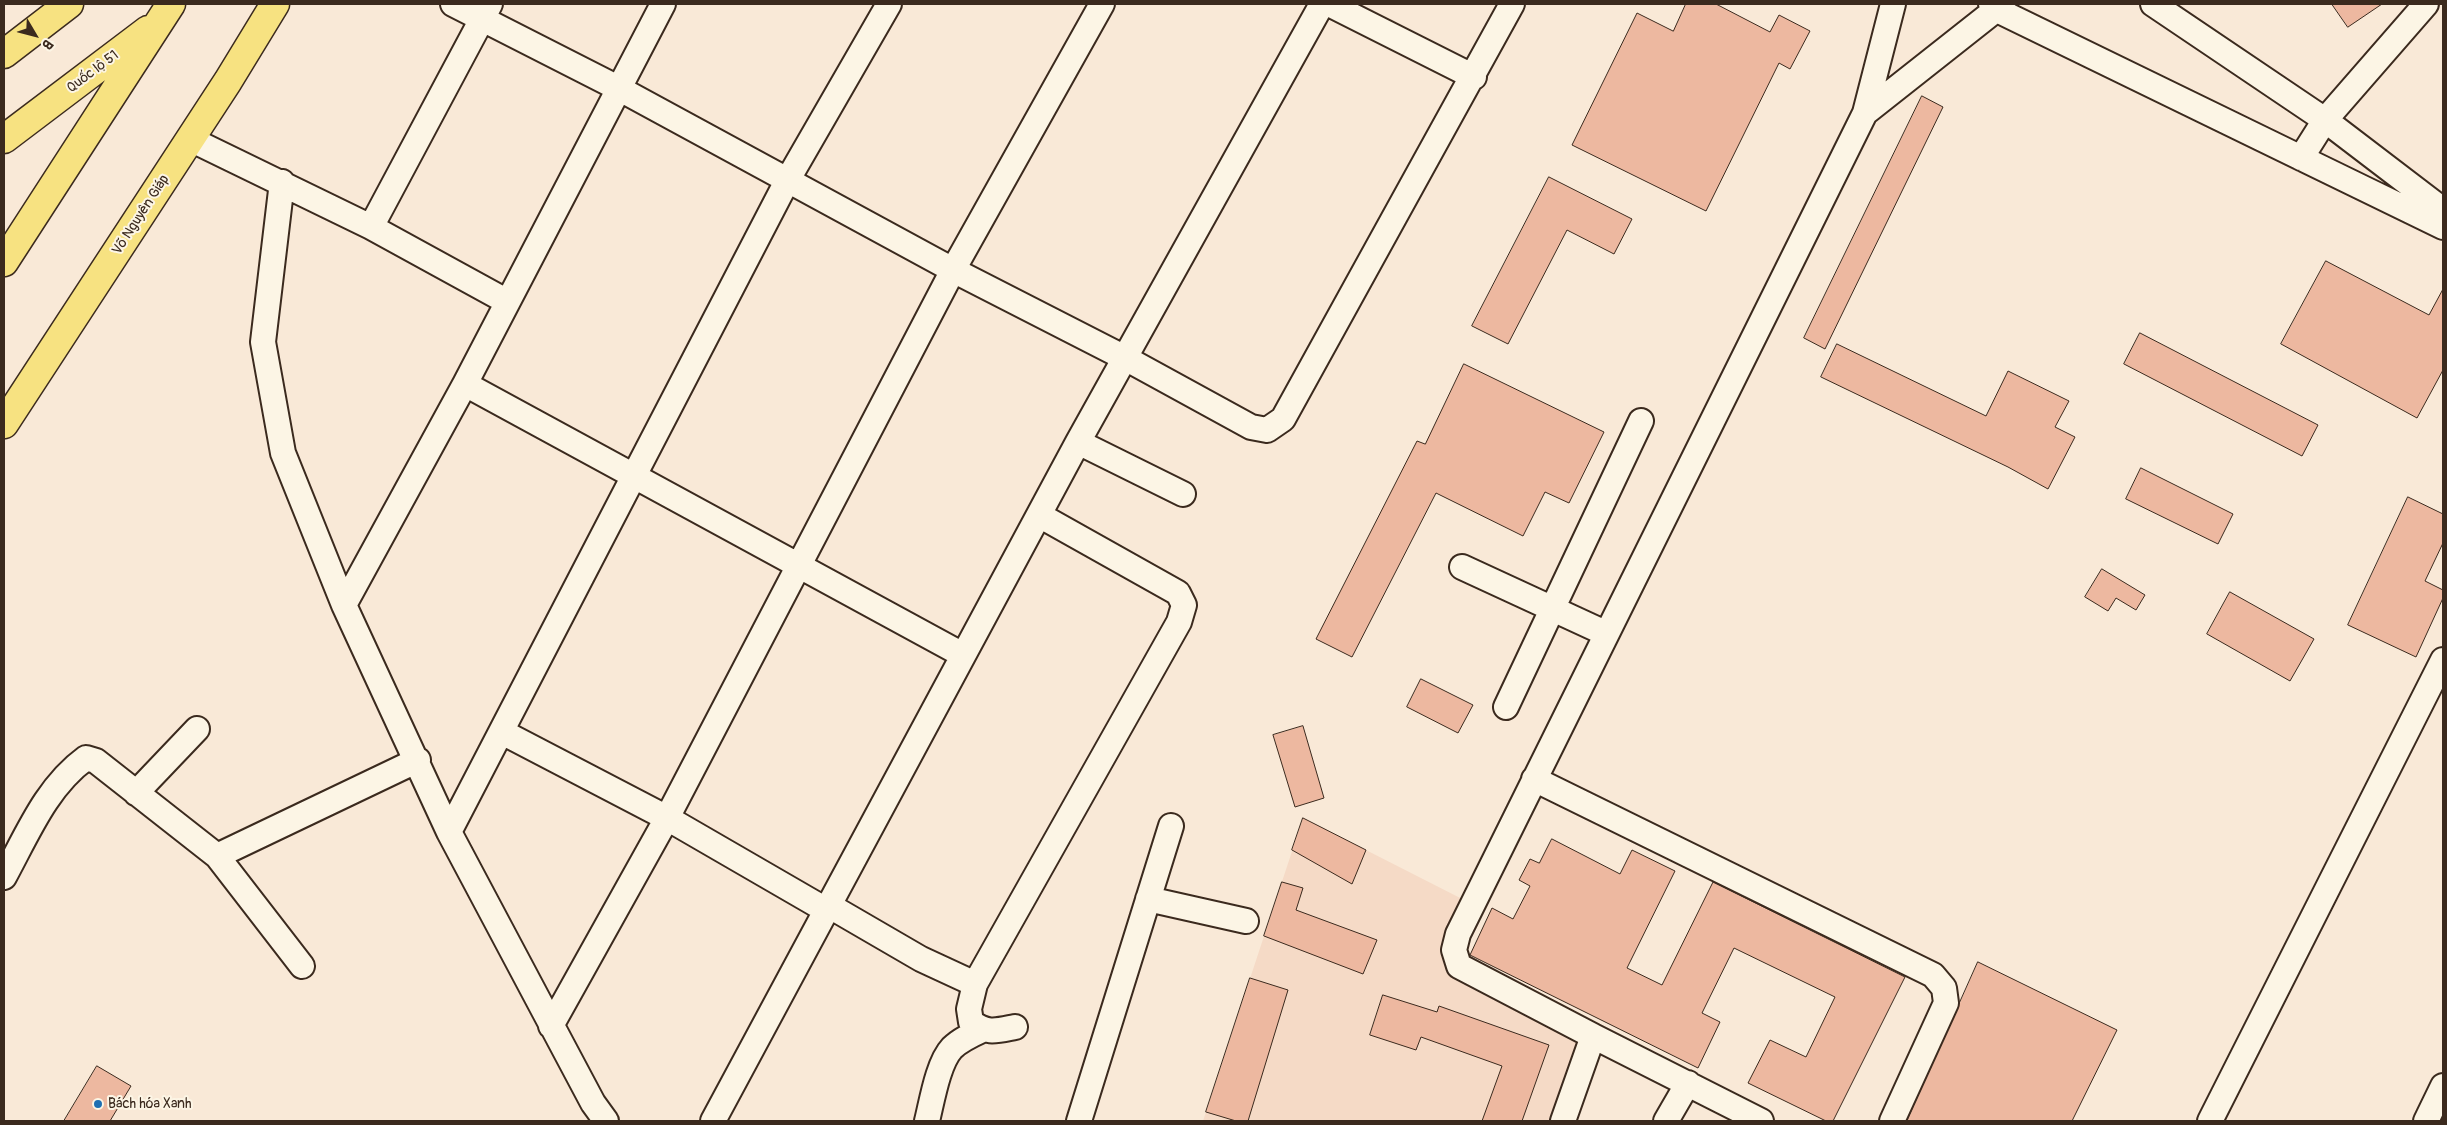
<!DOCTYPE html>
<meta charset="utf-8">
<style>
body{margin:0}
#map{position:relative;width:2447px;height:1125px;overflow:hidden;background:#f9e9d7;font-family:Pangolin,sans-serif}
canvas{display:block}
.frame{position:absolute;inset:0;border:5px solid #3b2a1e;pointer-events:none}
.north{position:absolute;left:10px;top:10px;width:50px;height:50px;-webkit-text-stroke:4px #fcf5e5;paint-order:stroke;rotate:127deg;font-size:14px;font-weight:700;line-height:20px;text-align:center;color:#3b2a1e}
.north::after{content:'';display:block;margin:auto;width:18px;height:22px;background:#3b2a1e;clip-path:polygon(50% 0,100% 100%,50% 72%,0 100%)}
</style>
<div id="map">
<canvas width="2447" height="1125"></canvas>
<div class="frame"></div>
<div class="north">B</div>
</div>
<script>
const ctx = document.querySelector('canvas').getContext('2d');
ctx.lineJoin = 'round';
function paint(path, color) { ctx.fillStyle = color; ctx.fill(path, 'evenodd'); }
function trace(path, color, width, dash) { ctx.strokeStyle = color; ctx.lineWidth = width; ctx.lineCap = dash ? 'butt' : 'round'; ctx.setLineDash(dash || []); ctx.stroke(path); }
function write(font, color, halo, rows, align = 'center') {
  ctx.font = font + ' Pangolin,sans-serif'; ctx.lineWidth = 4; ctx.setLineDash([]); ctx.textBaseline = 'middle'; ctx.strokeStyle = halo; ctx.fillStyle = color; for (const [text, x, y, turn = 0] of rows) {
    ctx.save(); ctx.translate(x, y); ctx.rotate((+turn || 0) * Math.PI / 180); ctx.textAlign = isNaN(turn) ? turn : align; if (halo) ctx.strokeText(text, 0, 0); ctx.fillText(text, 0, 0); ctx.restore();
  }
}
paint(new Path2D(`
 M1303,818L1472,904L1454,950L1593,1036L1563,1121H1203Z`), '#f5dac6');
const building = new Path2D(`
 M1686,4H1716L1770,32L1779,15L1810,31L1790,69L1779,63L1706,211L1572,145L1637,13L1673,31Z
 M2332,4H2382L2348,27Z
 M1922,96L1943,107L1825,349L1804,338Z
 M1549,177L1632,219L1614,254L1567,230L1508,344L1472,326Z
 M2326,261L2429,315L2443,289V370L2417,418L2281,344Z
 M2140,333L2318,425L2302,456L2124,364Z
 M1837,344L1986,416L2008,371L2069,401L2055,427L2075,437L2048,489L2008,467L1821,377Z
 M1464,364L1604,432L1569,503L1545,492L1523,536L1436,493L1352,657L1316,639L1417,441L1425,444Z
 M2141,468L2233,514L2218,544L2126,499Z
 M2408,497L2443,514V543L2425,581L2443,590V598L2416,657L2348,625Z
 M2102,569L2145,595L2136,610L2116,598L2108,611L2085,597Z
 M2230,592L2314,639L2290,681L2207,634Z
 M1421,679L1473,705L1458,733L1407,707Z
 M1303,726L1324,798L1295,807L1273,735Z
 M1303,818L1366,850L1352,884L1292,850Z
 M1552,839L1620,874L1632,850L1675,871L1627,968L1662,985L1713,882L1905,977L1833,1121H1826L1748,1083L1770,1040L1806,1057L1835,997L1734,948L1702,1013L1720,1022L1698,1068L1470,955L1492,908L1513,919L1530,886L1519,880L1530,859L1539,863Z
 M1282,882L1303,888L1296,910L1377,940L1363,974L1264,936Z
 M1978,962L2117,1030L2072,1121H1907Z
 M1250,978L1288,990L1248,1121H1236L1206,1112Z
 M1383,995L1437,1012L1439,1006L1549,1045L1522,1121H1482L1502,1066L1421,1037L1416,1050L1370,1035Z
 M97,1066L131,1086L110,1121H64Z`);
paint(building, '#edb8a0');
trace(building, '#3b2a1e', 1);
const minor = new Path2D(`
 M453,4L618,88L953,270L1125,358L1251,427L1267,430L1283,419L1512,4
 M1329,4L1474,77
 M1991,4L1997,10L2443,227
 M2153,4L2325,120L2443,210
 M1865,113L2003,4
 M190,139L371,227L506,301
 M2301,158L2325,120L2426,4
 M282,182L263,342L283,453L344,605L449,832L593,1103L606,1121
 M371,227L490,4
 M465,384L963,655
 M1078,442L1183,494
 M1462,567L1605,633
 M344,605L465,384L663,4
 M1506,707L1641,421
 M502,732L667,818L826,910
 M1534,779L1933,975L1944,988L1946,1003L1892,1121
 M136,793L197,729
 M449,832L787,181L889,4
 M217,856L302,966
 M4,877C27,835 46,787 86,758L96,761L217,856L418,760
 M1148,899L1246,921
 M828,905L921,959L975,984L1179,622L1184,605L1178,593L1039,515
 M975,984L969,1009L971,1022C988,1034 995,1031 1015,1027
 M551,1026L667,818L953,270L1102,4
 M1593,1036L1761,1121
 M713,1121L1078,442L1322,4
 M927,1121C932,1101 938,1063 952,1048C960,1040 971,1035 982,1030
 M1079,1121L1171,826
 M1563,1121L1593,1036L1459,966L1454,950L1458,934L1865,113L1893,4
 M1666,1121L1688,1083
 M2210,1121L2443,660
 M2426,1121L2443,1086`);
const highway = new Path2D(`
 M4,54L69,4
 M4,139L148,30
 M4,262L171,4
 M4,424L228,81L275,4`);
trace(minor, '#3b2a1e', 28);
trace(highway, '#3b2a1e', 31);
trace(minor, '#fcf5e5', 24);
trace(highway, '#f7e281', 28);
for (const [x, y, r, color] of [
 [98,1104,5,"#1f6fb2"]
]) { const dot = new Path2D(); dot.arc(x, y, r, 0, 2 * Math.PI); ctx.fillStyle = color; ctx.fill(dot); trace(dot, '#fcf5e5', 2); }
write('14px', '#3b2a1e', '#fcf5e5', [
 ["Quốc lộ 51",93,72,-37],
 ["Võ Nguyên Giáp",141,215,-57]
]);
write('14px', '#3b2a1e', '#fcf5e5', [
 ["Bách hóa Xanh",108,1104]
], 'left');
</script>
